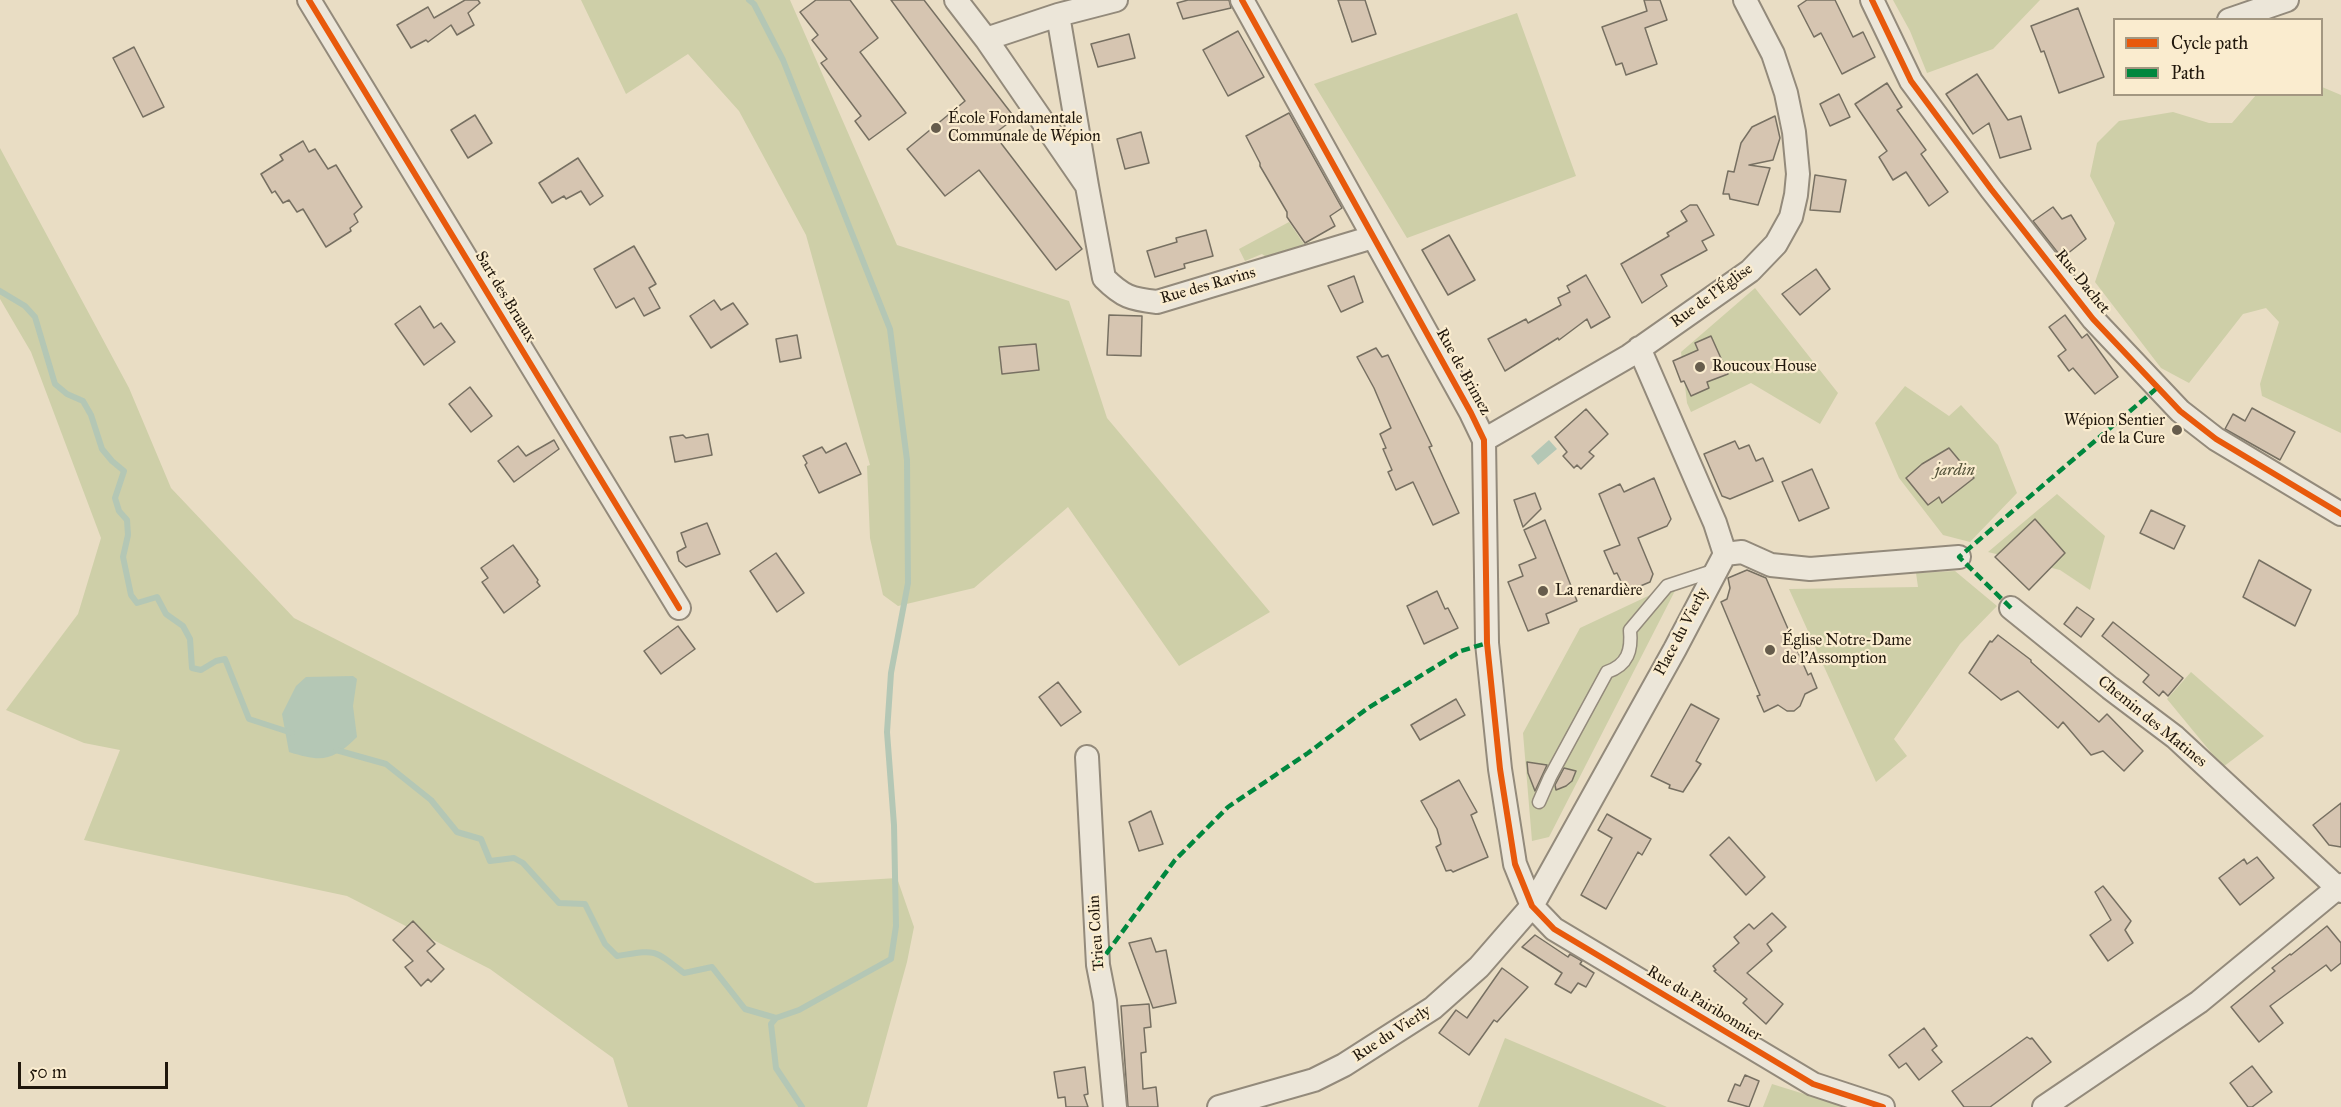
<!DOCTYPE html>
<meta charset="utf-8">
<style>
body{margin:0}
#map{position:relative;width:2341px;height:1107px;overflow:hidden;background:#e9ddc4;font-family:"IM FELL Great Primer",serif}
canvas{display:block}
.legend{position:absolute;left:2113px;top:18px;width:210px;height:78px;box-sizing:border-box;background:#faeccf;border:2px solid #a39781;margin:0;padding:8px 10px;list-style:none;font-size:18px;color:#20170c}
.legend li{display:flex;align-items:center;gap:12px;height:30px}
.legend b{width:30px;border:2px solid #a39781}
.scale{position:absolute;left:18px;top:1062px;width:150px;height:27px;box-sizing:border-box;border:3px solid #20170c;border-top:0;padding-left:8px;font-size:18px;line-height:21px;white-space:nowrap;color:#20170c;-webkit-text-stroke:4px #faeccf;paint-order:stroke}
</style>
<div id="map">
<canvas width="2341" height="1107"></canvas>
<ul class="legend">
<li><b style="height:8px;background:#e8590c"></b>Cycle path</li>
<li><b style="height:8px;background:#00873e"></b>Path</li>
</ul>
<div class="scale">50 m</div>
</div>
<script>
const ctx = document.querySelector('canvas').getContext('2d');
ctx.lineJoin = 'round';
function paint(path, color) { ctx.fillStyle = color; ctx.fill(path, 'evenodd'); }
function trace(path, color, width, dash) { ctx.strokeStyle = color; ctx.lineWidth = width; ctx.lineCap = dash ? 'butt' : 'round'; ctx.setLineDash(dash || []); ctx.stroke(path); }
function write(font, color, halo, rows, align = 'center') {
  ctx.font = font + ' "IM FELL Great Primer",serif'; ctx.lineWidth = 4.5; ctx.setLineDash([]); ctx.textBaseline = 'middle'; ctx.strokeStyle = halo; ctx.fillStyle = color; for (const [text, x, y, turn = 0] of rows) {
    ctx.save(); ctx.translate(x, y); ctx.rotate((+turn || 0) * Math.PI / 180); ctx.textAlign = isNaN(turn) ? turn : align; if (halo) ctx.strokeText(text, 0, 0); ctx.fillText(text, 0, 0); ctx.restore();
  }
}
paint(new Path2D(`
 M581,0H790L897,245L1069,301L1107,418L1270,612L1179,666L1068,507L974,588L898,606L883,595L870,538L867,466L870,465L806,235L739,111L688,54L626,94Z
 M1893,0H2040L1993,49L1927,73L1910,31Z
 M1517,13L1576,176L1407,238L1314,84Z
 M2322,87L2341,95V433L2262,396L2260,384L2279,322L2266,308L2243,314L2189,383L2161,368L2095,282L2115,223L2090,176L2097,143L2119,121L2173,112L2209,123H2232L2256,95L2322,94Z
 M0,148L129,388L171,488L294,618L815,883L897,878L914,927L907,962L867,1107H628L613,1058L490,969L347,896L84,840L120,750L84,743L6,710L78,614L101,538L31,352L0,299Z
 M1289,222L1304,244L1321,239L1324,244L1271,261L1262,254L1245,261L1239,249Z
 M1755,288L1838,393L1820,424L1751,383L1691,412L1687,403L1681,352Z
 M1905,386L1949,416L1961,405L1998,445L2017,493L1970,542L1943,535L1899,478L1875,423Z
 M2057,494L2105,536L2090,590L2060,570L1988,552Z
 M1955,571L1997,606L1960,644L1894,739L1907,756L1876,782L1789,589L1918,587L1916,573Z
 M1680,581L1549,837L1532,841L1523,733L1580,628Z
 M2191,672L2264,736L2223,767L2167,699Z
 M1505,1038L1667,1107H1478Z
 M1772,1084L1846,1107H1763Z`), '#cecfa8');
paint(new Path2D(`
 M1549,440L1557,449L1538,465L1531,456Z
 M353,676L357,679L353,706L357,737C332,762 321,762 289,752L282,714L296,686L306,677Z`), '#b4c7b5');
trace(new Path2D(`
 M749,0L754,4L783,60L890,329L907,460L908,583L891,673L887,732L894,825L896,926L891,959L799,1010L776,1018
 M0,291L25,306L35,317L55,384L67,394L83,401L91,415L102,449L112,461L124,471L115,498L119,511L127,520L128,535L123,557L131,595L137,603L157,597L166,614L183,626L190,639L192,668L201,670L216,661L225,659L249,719L292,733
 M336,750L386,764L431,800L457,832L481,839L490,861L514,858L523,863L559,903L585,904L605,944L617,956C656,950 652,948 684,973L712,967L745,1009L776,1018L771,1024L776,1068L802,1107`), '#b4c7b5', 6);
const building = new Path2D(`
 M465,0H478L480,3L468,13L474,25L457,35L451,25L428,42L426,40L411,48L397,25L428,7L434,18Z
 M816,0H850L878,38L860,52L906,113L869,140L855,121L861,116L821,63L827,59L812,40L818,35L800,12Z
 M891,0H924L1015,118L994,134L1082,249L1056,270L979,170L945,196L907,149L965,101Z
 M1188,0H1229L1231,8L1183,19L1177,3Z
 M1338,0H1365L1376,34L1352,42Z
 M1644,0H1660L1667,20L1645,28L1657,64L1626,75L1622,63L1616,65L1602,27L1647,11Z
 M1807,0H1835L1853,37L1863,32L1875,57L1842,74L1821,33L1814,37L1798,6Z
 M2078,8L2104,77L2059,93L2044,51L2041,52L2031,26Z
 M1238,31L1264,77L1228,96L1203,50Z
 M1129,34L1135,58L1098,67L1091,44Z
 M134,47L164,107L143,117L113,58Z
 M1977,74L2008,120L2021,116L2031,149L2000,158L1989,123L1973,134L1946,94Z
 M1887,83L1902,107L1897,110L1926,150L1921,154L1948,192L1929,206L1906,172L1893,180L1879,157L1887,151L1855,104Z
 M1839,94L1850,117L1830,126L1820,104Z
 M1289,113L1342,208L1330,216L1335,226L1305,243L1287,217V212L1260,166V163L1246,136Z
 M475,115L492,143L468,158L451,130Z
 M1775,116L1780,138L1773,160L1749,165L1770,168L1758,205L1730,199L1729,194H1723L1728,171L1734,172L1741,143L1752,127Z
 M1141,132L1149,163L1125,169L1117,139Z
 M303,141L309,152L315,149L328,169L336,165L362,207L354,214L358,222L350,228L351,231L326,247L303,209L297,212L289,200L283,203L275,191L272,193L261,174L283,160L280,155Z
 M578,158L603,196L590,205L581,191L566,199L564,196L552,203L539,183Z
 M1815,175L1846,180L1840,212L1810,210Z
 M1690,205H1697L1714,235L1702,241L1707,250L1661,275L1667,286L1642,303L1621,264L1669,236L1667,233L1687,221L1681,211Z
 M2053,207L2062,219L2071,215L2086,239L2062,258L2033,221Z
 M1206,230L1213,256L1184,264L1185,268L1155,277L1147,251L1177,242L1176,238Z
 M1449,235L1475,280L1448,295L1422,250Z
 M634,246L656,284L649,288L660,308L644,316L634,298L616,308L594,269Z
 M1816,269L1830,289L1800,315L1782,294Z
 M1586,275L1610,317L1591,328L1587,319L1559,340L1558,338L1505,371L1488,339L1526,319L1528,323L1561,305L1558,298L1570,292L1567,286Z
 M1354,276L1363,302L1341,312L1328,286Z
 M714,300L721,310L733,303L748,324L711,348L690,316Z
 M420,306L434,328L441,323L455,342L424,365L395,324Z
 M1109,315L1142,316L1141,356L1107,355Z
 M2065,315L2082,338L2087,334L2118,377L2095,394L2073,368L2069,371L2058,356L2066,350L2049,327Z
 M797,335L801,358L780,362L776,339Z
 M1711,336L1728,374L1707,382L1709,388L1691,396L1684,381L1681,382L1673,361L1698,350L1695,343Z
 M1036,344L1039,370L1002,374L999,347Z
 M1376,348L1382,357L1388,355L1432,446L1429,447L1459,513L1433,525L1413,482L1396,490L1388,472L1392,470L1383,449L1386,448L1380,434L1391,428L1374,388L1357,357Z
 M470,387L492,416L471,432L449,404Z
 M2252,408L2295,432L2280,460L2225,429L2233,414L2245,421Z
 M1586,409L1608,434L1589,452L1594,456L1581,469L1577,465L1574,468L1563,456L1567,452L1555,437Z
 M708,434L712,455L675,462L670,437L683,435L686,438Z
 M554,440L559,449L514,482L498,461L518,446L526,456Z
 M1735,441L1739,449L1749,445L1756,461L1763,458L1773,481L1730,499L1722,496L1704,454Z
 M846,443L861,474L819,493L805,465L807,463L803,456L822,447L826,453Z
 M1949,448L1974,478L1942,503L1939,497L1928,505L1906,478L1922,464Z
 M1812,469L1829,508L1799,521L1782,482Z
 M1654,478L1671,519L1667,526L1638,538L1653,574L1650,582L1626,592L1617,573L1614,574L1604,551L1620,545L1599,494L1620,484L1624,492Z
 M1535,493L1541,509L1523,527L1514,500Z
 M2151,510L2185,526L2174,549L2140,533Z
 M2035,519L2065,553L2029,590L1995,557Z
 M1545,520L1577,601L1546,614L1549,623L1528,631L1508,582L1523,576L1519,565L1536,558L1524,530Z
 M707,523L720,554L686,567L679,561L677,552L686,547L681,533Z
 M513,545L538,580L537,582L540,586L504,613L482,582L488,578L481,568Z
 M776,553L804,593L777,612L750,571Z
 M2259,560L2311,590L2295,626L2243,597Z
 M1747,570L1766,578L1808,675L1811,673L1817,688L1805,694L1800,706L1794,711H1787L1778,705L1764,712L1757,696L1760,695L1721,602L1727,599L1730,588L1728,578Z
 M1437,591L1445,609L1448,608L1458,628L1424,644L1407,606Z
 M2077,607L2094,619L2081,637L2064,624Z
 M2113,622L2183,678L2168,696L2163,691L2159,696L2143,682L2149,675L2102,636Z
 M678,626L695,649L661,674L644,651Z
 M1998,635L2031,660V662L2099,722L2107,714L2143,751L2124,771L2103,751L2091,755L2063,722L2058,728L2018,691L2001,700L1969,673L1990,641L1992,642Z
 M1058,682L1081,712L1061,726L1039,697Z
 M1456,699L1465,715L1420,740L1411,725Z
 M1691,704L1719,719L1696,761L1701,764L1683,792L1669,788L1670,785L1651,776Z
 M1527,762L1547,765L1535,791L1528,773Z
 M1564,768L1576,771L1572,781L1566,786L1556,790L1555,785Z
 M1459,780L1477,812L1471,815L1488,857L1453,872L1451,870L1446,871L1436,847L1441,844L1437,829L1421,801Z
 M2341,803V847L2329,845L2313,825Z
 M1151,811L1163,844L1139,851L1129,822Z
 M1607,814L1651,839L1642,855L1638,852L1606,909L1581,895L1612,838L1598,830Z
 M1729,837L1765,877L1746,895L1710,855Z
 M2257,857L2274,878L2240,905L2219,878L2244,859L2247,864Z
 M2103,886L2131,921L2125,930L2133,943L2108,961L2090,935L2111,920L2095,892Z
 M1772,913L1786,927L1767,944L1772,951L1747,973L1783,1004L1766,1024L1743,1003L1747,999L1714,971L1716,970L1713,966L1739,943L1734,937L1749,924L1754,929Z
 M413,921L435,944L427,951L444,969L431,982L428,979L421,986L405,967L413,961L393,940Z
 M2327,926L2341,943V963L2331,971L2326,965L2270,1006L2283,1023L2259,1042L2231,1007L2275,971L2272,968L2290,954L2291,955Z
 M1535,935L1568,957L1570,954L1582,961L1580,964L1594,973L1586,987L1578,983L1571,993L1555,984L1562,973L1522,947Z
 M1151,938L1156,952L1166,950L1176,1003L1153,1008L1129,943Z
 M1502,968L1528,987L1497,1022L1494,1020L1469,1055L1439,1033L1456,1010L1467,1018Z
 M1149,1004L1151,1027L1144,1028L1146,1052L1141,1053L1143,1089L1156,1087L1158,1107H1128L1121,1006Z
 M1924,1028L1937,1046L1932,1050L1942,1062L1919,1080L1906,1063L1899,1068L1889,1055Z
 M2027,1037L2030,1039L2032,1038L2051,1062L1990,1107H1964L1952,1091Z
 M2252,1066L2272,1092L2252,1107H2248L2230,1083Z
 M1085,1067L1088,1094L1084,1095L1088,1107H1066L1065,1097L1058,1098L1054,1072Z
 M1745,1075L1759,1081L1749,1107L1728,1101L1735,1084L1740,1086Z`);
paint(building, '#d6c5b1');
trace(building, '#777062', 1.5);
const service = new Path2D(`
 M1539,802L1550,777L1607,672C1628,665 1632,650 1630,630L1667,586L1716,570`);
const minor = new Path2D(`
 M309,0L679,608
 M956,0L986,39L1058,15L1116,0
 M1242,0L1471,413L1484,440L1487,643L1500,769L1515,864L1532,906L1554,929L1813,1084L1883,1107
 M1872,0L1911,81L1991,189L2093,319L2180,411L2216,439L2341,514
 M2229,20L2287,0
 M986,39L1087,186L1058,15
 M1087,186L1104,278C1123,297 1131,299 1157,302L1373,237
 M1484,440L1629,356L1750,271L1776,244L1791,217L1796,195L1798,174L1794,132L1786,93L1773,54L1745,0
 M1725,554L1742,552L1771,565L1810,569L1959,557
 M2011,608L2110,688L2175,737L2341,891
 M1087,757L1098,965L1105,1001L1115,1107
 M1219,1107L1314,1080L1344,1065L1433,1008L1479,967L1532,906L1675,649L1725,554L1715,523L1639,348
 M2044,1107L2199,1002L2341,885`);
trace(service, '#938a7b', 15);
trace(minor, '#938a7b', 26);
trace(service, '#ece6d9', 12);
trace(minor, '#ece6d9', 22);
trace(new Path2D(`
 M2011,608L1959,557L2157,388
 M1098,965L1175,860L1228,807L1308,753L1368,708L1461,651L1487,643`), '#00873e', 4.5, [9, 4.5]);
trace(new Path2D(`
 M309,0L679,608
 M1242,0L1471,413L1484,440L1487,643L1500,769L1515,864L1532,906L1554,929L1813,1084L1883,1107
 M1872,0L1911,81L1991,189L2093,319L2180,411L2216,439L2341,514`), '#e8590c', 6);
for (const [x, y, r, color] of [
 [936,128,6,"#665c4c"],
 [1700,367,6,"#665c4c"],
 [2177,430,6,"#665c4c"],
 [1543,591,6,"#665c4c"],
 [1770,650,6,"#665c4c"]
]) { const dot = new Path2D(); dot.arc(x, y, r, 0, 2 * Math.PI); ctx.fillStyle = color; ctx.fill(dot); trace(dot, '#faeccf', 2); }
write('16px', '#20170c', '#faeccf', [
 ["École Fondamentale",948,119],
 ["Communale de Wépion",948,137],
 ["Roucoux House",1712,367],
 ["Wépion Sentier",2165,421,"right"],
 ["de la Cure",2165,439,"right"],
 ["La renardière",1555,591],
 ["Église Notre-Dame",1782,641],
 ["de l'Assomption",1782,659]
], 'left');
write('16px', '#20170c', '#faeccf', [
 ["Rue Dachet",2082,282,51],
 ["Rue des Ravins",1208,286,-16],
 ["Rue de l'Église",1712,296,-36],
 ["Sart des Bruaux",505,297,59],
 ["Rue de Brimez",1463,372,61],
 ["Place du Vierly",1682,632,-62],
 ["Chemin des Matines",2152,722,39],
 ["Trieu Colin",1097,933,-94],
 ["Rue du Pairibonnier",1704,1004,31],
 ["Rue du Vierly",1392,1034,-33]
]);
write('italic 16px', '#55543b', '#faeccf', [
 ["jardin",1955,471]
]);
</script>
